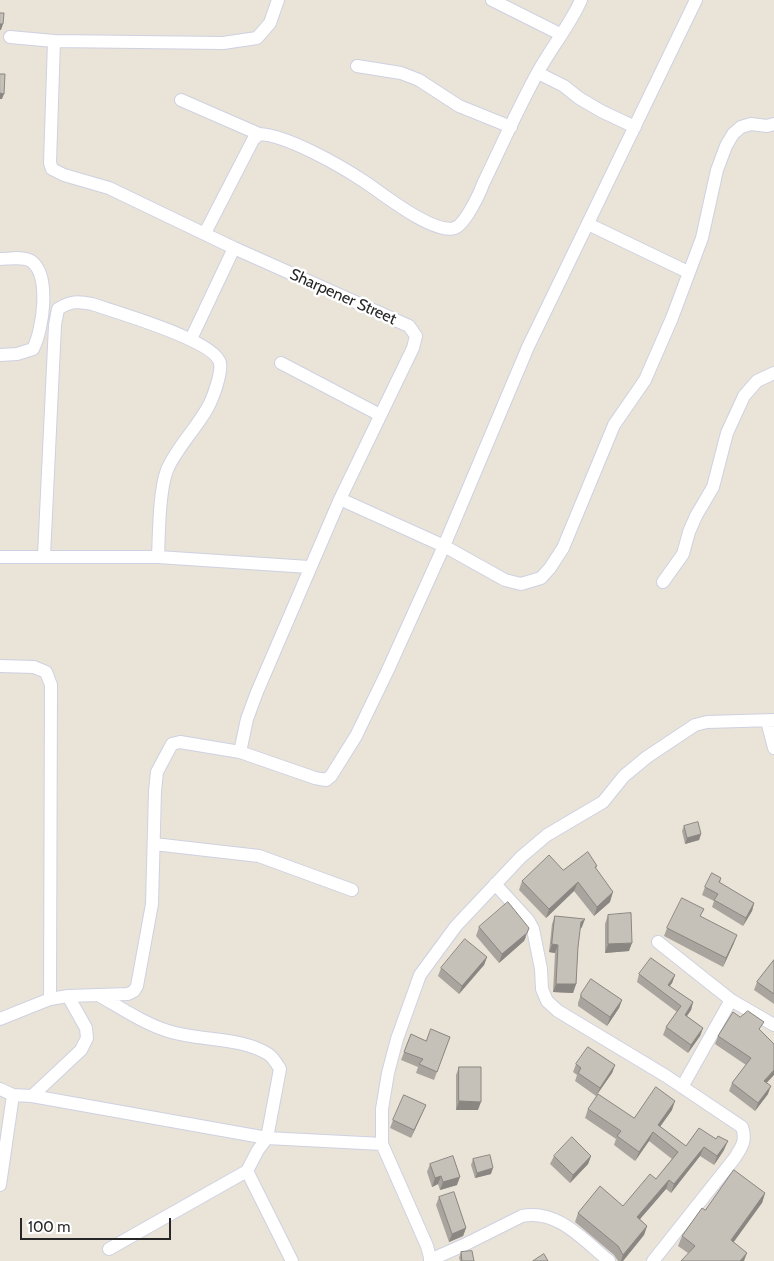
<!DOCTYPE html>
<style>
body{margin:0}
#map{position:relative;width:774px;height:1261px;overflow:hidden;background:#eae3d8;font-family:Cabin,sans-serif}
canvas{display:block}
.scale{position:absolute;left:20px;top:1218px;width:151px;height:22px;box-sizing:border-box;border:2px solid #272727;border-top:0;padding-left:6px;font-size:15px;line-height:18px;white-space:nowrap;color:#272727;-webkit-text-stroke:4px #fff;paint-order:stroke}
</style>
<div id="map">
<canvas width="774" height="1261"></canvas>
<div class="scale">100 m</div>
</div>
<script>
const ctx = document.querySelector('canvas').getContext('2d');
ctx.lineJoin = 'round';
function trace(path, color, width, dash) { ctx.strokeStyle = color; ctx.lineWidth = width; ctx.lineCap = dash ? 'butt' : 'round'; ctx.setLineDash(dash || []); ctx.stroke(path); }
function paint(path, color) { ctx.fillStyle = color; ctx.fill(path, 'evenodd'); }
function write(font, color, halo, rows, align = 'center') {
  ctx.font = font + ' Cabin,sans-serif'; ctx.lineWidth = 5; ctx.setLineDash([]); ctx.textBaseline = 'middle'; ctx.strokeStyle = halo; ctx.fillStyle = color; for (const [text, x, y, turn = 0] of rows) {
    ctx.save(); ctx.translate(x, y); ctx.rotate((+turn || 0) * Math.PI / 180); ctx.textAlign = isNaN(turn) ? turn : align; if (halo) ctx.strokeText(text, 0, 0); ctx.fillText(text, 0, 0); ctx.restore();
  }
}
const minor = new Path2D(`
 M492,0L560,34
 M10,37L54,41L223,43L257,38L270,23L278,0
 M54,41L50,163L52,169L64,175L109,188L234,248L409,326L416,336L413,348L340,499L257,692L247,719L240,752
 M357,66L401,73L419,80L459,106L511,127
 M538,73L564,86L579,98L601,111L635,127
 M181,100L259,134
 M588,224L688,272
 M205,233L253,140L259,134C287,135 341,166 365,182C383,194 434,235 455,228C465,224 479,195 483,184C501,147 518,108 538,72C551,48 570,25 581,0
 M0,259C8,259 24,256 31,261C51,275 43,330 33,349L17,354L0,355
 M191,339L234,248
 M281,363L380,415
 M340,499L444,546L505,580L521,584L541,578L550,568L563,548L614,425L645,380L672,318L702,238L717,170L726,146L733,134L741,127L751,124L767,126L774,124
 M44,556L55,325L58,309C70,301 78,301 92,304C115,312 215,340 220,363C222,373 213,398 208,407C196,429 177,447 167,470C159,491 159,534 158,557
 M0,557H158L309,567
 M663,582L683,554L689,532L696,516L713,487L727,433L744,396L757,381L774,373
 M0,666L34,667L46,672L51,685L50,999
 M767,721L774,748
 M154,844L259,856L352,890
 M495,884L528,920L533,929L541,969L542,989L547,1001L558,1011L666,1076L742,1127C747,1141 741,1148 734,1159L653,1261
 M658,942L731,1000L774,1025
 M100,996C121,1008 145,1024 168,1031C199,1041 241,1037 268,1054C273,1057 277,1064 280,1069L267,1138L258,1150L247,1171L109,1249
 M0,1019L50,999L68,996L128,994L134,991L137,986L152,904L155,791L157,772L172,744L180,742L240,752L315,778L326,780L331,776L356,736L387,672L444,546L528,347L696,0
 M682,1087L731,1000
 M0,1089L13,1095L32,1096L267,1138L382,1144
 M32,1096L81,1050L87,1038L86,1028L68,996
 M247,1171L292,1261
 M0,1185L13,1095
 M430,1260L464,1245L522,1216C558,1209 583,1240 609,1261
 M431,1261L427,1246L382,1144V1109L388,1073L397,1039L420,975L456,926L521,857L547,835L603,802L624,776L647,757L695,725L707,722L774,720`);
trace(minor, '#ced1e1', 14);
trace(minor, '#fff', 12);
paint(new Path2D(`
 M684,826L701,834L699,840L685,844L682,831Z
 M597,866L596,868L610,902L594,916L574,891L546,918L519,890L522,881L563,870Z
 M721,878L720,883L754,903L752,911L743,926L712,907L714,901L702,895L705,887Z
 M608,915L629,951L605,953V924Z
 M555,916L582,927L580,929L578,947L576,984L573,993L553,992L555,953L549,952L552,924Z
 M701,917L734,943L723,967L664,936L667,928Z
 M479,927L526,937L524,941L499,963L476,936Z
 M487,957L484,965L459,994L438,976L441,968Z
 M774,960V1004L754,990L757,982Z
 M639,974L675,975L672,983L669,986L693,1002L691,1010L687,1016L703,1028L700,1036L688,1053L663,1035L666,1027L677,1012L637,982Z
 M581,994L622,1000L619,1008L607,1026L578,1006V1003Z
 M760,1031L768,1094L755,1111L729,1091L732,1083L746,1065L715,1044L718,1036Z
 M411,1034L426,1041L450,1037L434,1080L416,1073L418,1067L401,1060Z
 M576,1064L615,1065L612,1073L596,1096L575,1081L577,1075L573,1072Z
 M459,1067L478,1110H456V1075Z
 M426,1105L411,1138L390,1128L393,1120Z
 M588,1109L634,1118L672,1110L660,1126L686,1146L699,1128L724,1150L714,1165L700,1156L671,1193L666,1189L640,1219L647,1226L644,1235L623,1261H618L614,1255L575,1222L578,1213L623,1206L656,1179L672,1159L649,1141L635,1161L614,1145L616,1139L585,1118Z
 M554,1156H591L588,1164L570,1183L550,1164Z
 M473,1159L491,1174L475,1178L471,1165Z
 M430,1164L457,1185L440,1190L438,1184L432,1187L427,1172Z
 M765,1193L762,1203L688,1253L678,1246L682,1236L705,1210Z
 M439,1197L466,1228L463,1236L449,1242L436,1205Z
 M461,1252L474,1261H460L459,1258Z`), '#a9a59e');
paint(new Path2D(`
 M0,24H3L1,30H0Z
 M0,93L4,94L2,99H0Z
 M701,834L699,840L685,844L687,838Z
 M578,882L574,891L546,918L549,909Z
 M613,892L610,902L594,916L597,907Z
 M754,903L752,911L743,926L746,918Z
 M585,919L582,927L578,931L581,922Z
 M529,928L524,941L499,963L502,954Z
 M737,935L734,943L723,967L726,958Z
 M632,943L629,951L605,953L608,944Z
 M552,944L558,945L555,953L549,952Z
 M487,957L484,965L459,994L462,986Z
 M675,975L672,983L665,993L668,985Z
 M556,984H576L573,993L553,992Z
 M622,1000L619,1008L607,1026L610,1017Z
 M693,1002L691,1010L682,1023L685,1015Z
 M703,1028L700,1036L688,1053L691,1045Z
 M615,1065L612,1073L596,1096L600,1088Z
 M774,1070V1075L761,1089L764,1081Z
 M771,1086L768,1094L755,1111L758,1103Z
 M459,1101L481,1102L478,1110H456Z
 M675,1101L672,1110L655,1134L658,1125Z
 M426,1105L422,1114L411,1138L414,1130Z
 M653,1132L649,1141L635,1161L639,1152Z
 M728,1141L724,1150L714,1165L717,1156Z
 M704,1147L700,1156L671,1193L674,1184Z
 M591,1156L588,1164L570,1183L573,1175Z
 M493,1168L491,1174L475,1178L477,1173Z
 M441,1176L438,1184L432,1187L435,1178Z
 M460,1177L457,1185L440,1190L443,1182Z
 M669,1180L666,1189L634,1226L637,1217Z
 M765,1193L762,1203L728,1250L731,1240Z
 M647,1226L644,1235L623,1261H621L623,1255Z
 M466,1228L463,1236L449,1242L452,1234Z
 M747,1253L744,1261H740Z`), '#8a8681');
const building = new Path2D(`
 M0,13H4L3,24H0Z
 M0,74H5L4,94L0,93Z
 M698,822L701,834L687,838L684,826Z
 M588,852L597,866L595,867L613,892L597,907L578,882L549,909L522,881L549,855L563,870Z
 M712,873L721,878L719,882L754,903L746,918L714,900L718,894L705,887Z
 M682,898L704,909L700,916L737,935L726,958L667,928Z
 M508,902L529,928L527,933L502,954L479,927Z
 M631,913L632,943L608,944V915Z
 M555,916L585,919L581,922L578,947L576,984H556L558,945L552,944Z
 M465,939L487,957L462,986L441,968Z
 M651,958L675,975L668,985L693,1002L685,1015L703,1028L691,1045L666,1027L681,1006L639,974Z
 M774,960V994L757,982Z
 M591,979L622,1000L610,1017L581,997V994Z
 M748,1011L764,1022L759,1029L774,1044V1070L764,1081L771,1086L758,1103L732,1083L751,1058L718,1036L733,1012L740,1017Z
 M431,1029L450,1037L437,1072L419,1064L423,1059L404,1052L411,1034L426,1041Z
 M588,1047L615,1065L600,1088L578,1073L581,1068L576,1064Z
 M459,1067H481V1102L459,1101Z
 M656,1087L675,1101L658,1125L686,1146L699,1128L716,1139L718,1136L728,1141L717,1156L704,1147L674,1184L669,1180L637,1217L647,1226L623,1255L618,1246L578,1213L600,1186L623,1206L650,1174L656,1179L678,1152L653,1132L639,1152L617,1136L621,1131L588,1109L598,1094L634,1118Z
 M404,1095L426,1105L414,1130L393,1120Z
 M572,1137L591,1156L573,1175L554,1156Z
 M490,1155L493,1168L477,1173L473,1159Z
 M453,1156L460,1177L443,1182L441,1176L435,1178L430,1164Z
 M734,1170L765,1193L731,1240L747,1253L740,1261H681L695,1246L682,1236L702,1208L705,1210Z
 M454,1192L466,1228L452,1234L439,1197Z
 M472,1251L474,1261H462L461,1252Z
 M544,1254L548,1261H533Z`);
paint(building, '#c5c0b8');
trace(building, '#8a8681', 1);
write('16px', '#272727', '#fff', [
 ["Sharpener Street",343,297,24]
]);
</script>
